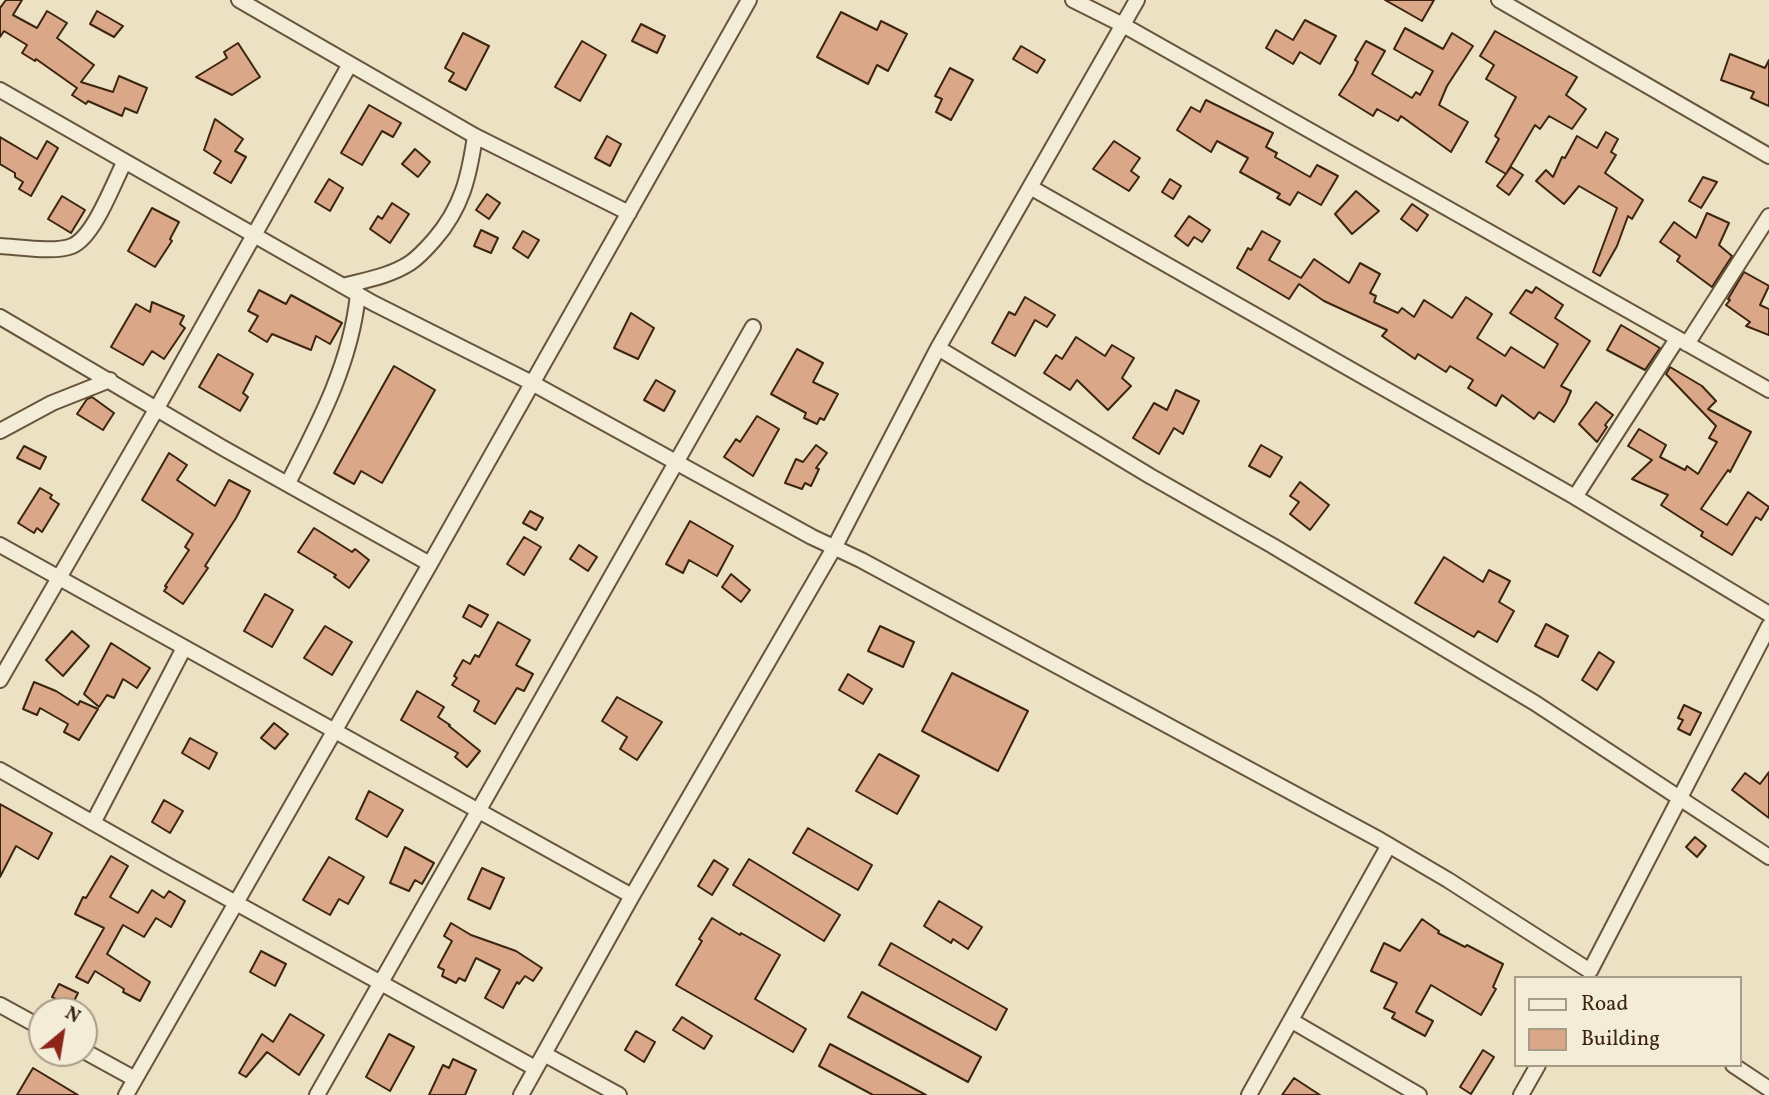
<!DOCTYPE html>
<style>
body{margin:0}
#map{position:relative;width:1769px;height:1095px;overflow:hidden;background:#ece1c2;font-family:Vollkorn,serif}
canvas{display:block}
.legend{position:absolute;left:1514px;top:976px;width:228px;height:91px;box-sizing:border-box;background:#f3ecd7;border:2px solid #a99c87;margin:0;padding:9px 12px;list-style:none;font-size:21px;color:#3b250f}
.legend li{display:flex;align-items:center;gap:14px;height:35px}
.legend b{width:35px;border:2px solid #a99c87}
.north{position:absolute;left:28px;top:997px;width:70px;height:70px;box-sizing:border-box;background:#f3ecd7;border:2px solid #a99c87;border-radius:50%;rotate:30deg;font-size:19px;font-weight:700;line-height:28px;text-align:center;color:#3b250f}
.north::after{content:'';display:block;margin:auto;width:24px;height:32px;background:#8f2418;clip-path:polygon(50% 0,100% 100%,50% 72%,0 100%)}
</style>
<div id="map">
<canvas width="1769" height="1095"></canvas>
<ul class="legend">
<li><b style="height:9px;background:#f3ecd7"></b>Road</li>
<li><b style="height:19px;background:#dba789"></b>Building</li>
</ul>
<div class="north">N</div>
</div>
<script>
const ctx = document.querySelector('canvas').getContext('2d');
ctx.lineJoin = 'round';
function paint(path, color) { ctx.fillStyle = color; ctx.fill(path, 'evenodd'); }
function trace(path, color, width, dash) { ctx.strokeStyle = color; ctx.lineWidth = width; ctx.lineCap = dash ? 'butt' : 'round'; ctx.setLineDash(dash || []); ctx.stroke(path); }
const building = new Path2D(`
 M6,0H22L13,15L37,28L47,11L67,23L57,38L94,65L81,82L113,92L119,76L147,88L137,113L125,108L122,116L88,101L86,104L72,95L77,88L36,59L35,61L22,53L27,45L4,31L0,37V8Z
 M1385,0H1434L1422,21Z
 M97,11L123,26L114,37L90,24Z
 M841,12L877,30L881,21L907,34L888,71L877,65L868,84L817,57Z
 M1305,20L1336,36L1320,64L1300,52L1293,64L1266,48L1276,30L1293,40Z
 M641,24L665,36L657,53L632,41Z
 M1405,28L1443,49L1452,33L1473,46L1447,86L1439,105L1468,122L1451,152L1401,116L1398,121L1377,109L1373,116L1339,95L1353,73L1358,62L1355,60L1366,41L1385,51L1372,74L1412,98L1416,92L1420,95L1433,71L1394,49Z
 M1495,31L1577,77L1566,95L1586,109L1572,129L1549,116L1540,129L1535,125L1506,174L1486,162L1499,139L1495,136L1516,97L1486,79L1494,65L1480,56Z
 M463,33L489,46L466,90L449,81L454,73L445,68Z
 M582,41L606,55L580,101L555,87Z
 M238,43L260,77L232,95L196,77L227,58L224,52Z
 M1021,46L1045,60L1037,73L1013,59Z
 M1730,54L1765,68L1769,60V106L1751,98L1754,92L1721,80Z
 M950,68L973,80L951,120L936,112L942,99L935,96Z
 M1206,100L1273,133L1266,147L1277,153L1275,157L1310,177L1317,165L1338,176L1321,205L1298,192L1290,205L1277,198L1280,194L1240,172L1248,158L1217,141L1211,152L1177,130L1191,107L1200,112Z
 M369,105L401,123L393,137L382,131L362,165L341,153Z
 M215,119L243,139L235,151L246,157L231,183L214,173L221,161L204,150Z
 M1606,132L1618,139L1611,152L1616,155L1605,173L1643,200L1632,219L1628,216L1617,246L1600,276L1593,272L1617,208L1579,186L1564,204L1536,181L1546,170L1553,177L1562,157L1565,158L1577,136L1597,148Z
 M607,136L621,144L610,166L595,158Z
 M0,137L37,159L47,141L58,148L31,196L19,189L23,182L15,177V173L0,164Z
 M1114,141L1140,158L1131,171L1139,177L1129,191L1093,169Z
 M415,149L430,162L418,177L402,164Z
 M1511,167L1523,175L1509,195L1497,186Z
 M1703,177L1717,182L1701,208L1689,201Z
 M329,179L343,188L330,211L315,202Z
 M1170,179L1181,186L1173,199L1162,192Z
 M1356,191L1379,211L1352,234L1335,214Z
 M487,194L500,203L489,219L476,210Z
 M62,196L85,210L71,233L48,219Z
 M392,203L409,214L390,243L370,229L378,216L382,219Z
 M1412,204L1428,215L1417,231L1401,219Z
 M152,208L179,222L170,239L172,241L155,267L128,251Z
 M1707,213L1729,223L1719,245L1732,256L1712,287L1677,261L1680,256L1660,242L1674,222L1696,238Z
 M1189,216L1210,230L1202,242L1194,237L1188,246L1175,236Z
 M481,230L498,238L491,253L474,246Z
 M523,231L539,240L528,258L513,248Z
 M1262,231L1280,241L1269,260L1301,278L1314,259L1349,283L1360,263L1380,274L1370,293L1376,296L1374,302L1398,313L1402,308L1414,317L1424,300L1452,318L1466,297L1492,314L1477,338L1505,356L1511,347L1544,368L1558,344L1510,313L1526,290L1532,293L1536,287L1563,305L1555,318L1590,341L1561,386L1571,391L1566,403L1554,422L1539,412L1534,419L1502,395L1496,406L1468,388L1473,380L1450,366L1446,372L1418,354L1415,359L1382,336L1387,330L1324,301L1299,284L1289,299L1237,268L1248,248L1251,250Z
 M1744,272L1769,286L1760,305L1769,309V335L1746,326L1750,322L1726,305L1730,300L1728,299Z
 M259,290L286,304L291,295L342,323L330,344L316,336L311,350L272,334L267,342L249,331L258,316L248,311Z
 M1025,297L1055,315L1047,327L1035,320L1015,356L992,343L1009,312L1015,315Z
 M152,302L184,316L180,324L185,328L164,359L152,351L143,365L111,347L136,304L150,312Z
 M631,313L654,328L638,359L614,348Z
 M1621,325L1660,348L1645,370L1607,350Z
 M1076,337L1105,356L1112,345L1134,358L1122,378L1131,386L1108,410L1077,380L1070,390L1044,373L1056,355L1062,359Z
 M797,349L823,363L813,382L838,394L824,420L820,418L817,424L804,418L806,413L771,394Z
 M218,354L253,374L243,393L248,397L240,411L199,387Z
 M394,366L435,390L382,483L361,471L354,484L334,473Z
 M1670,367L1702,386L1716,401L1708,409L1751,432L1730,472L1728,470L1701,509L1727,525L1748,492L1769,507L1761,520L1756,517L1732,555L1701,536L1703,532L1661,505L1668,495L1632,479L1652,460L1628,446L1639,429L1666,445L1660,457L1685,470L1687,466L1698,474L1717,442L1709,438L1716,426L1666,374Z
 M656,380L675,391L664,411L644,400Z
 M1176,390L1199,401L1183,434L1174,428L1159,454L1133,438L1154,403L1167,410Z
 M92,397L114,413L103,430L77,414L87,399Z
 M1596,402L1613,415L1605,425L1607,427L1597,442L1579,424Z
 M757,416L779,429L753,476L724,457L736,439L740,442Z
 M816,445L827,453L816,468L819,469L811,486L805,483L802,489L785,483L796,459L803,462Z
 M1261,445L1282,457L1270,477L1249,466Z
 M24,446L46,457L40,469L17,458Z
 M169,453L187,465L177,480L215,506L229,480L250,491L236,518L205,566L208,568L183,604L164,591L167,587L165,586L189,550L185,547L193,534L142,500Z
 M1300,482L1329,505L1310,530L1290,514L1299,502L1290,496Z
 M40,488L52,495L50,498L59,504L42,532L37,528L34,533L18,523Z
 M530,511L543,518L536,530L523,523Z
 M690,521L733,546L717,576L689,560L683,573L666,564Z
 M314,528L352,552L355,549L369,560L349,588L334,577L336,575L298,552Z
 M524,537L541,547L524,575L507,564Z
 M579,545L597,557L588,571L570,559Z
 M1444,557L1483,582L1489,570L1510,581L1499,602L1514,611L1497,642L1478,631L1474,637L1415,603Z
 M731,574L750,590L741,602L722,587Z
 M265,594L293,610L272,647L244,631Z
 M469,605L488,615L481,627L463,617Z
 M498,622L530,640L516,665L533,674L524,691L517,688L495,724L474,711L479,701L452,685L457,678L454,676L463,660L470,664L475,655L479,657Z
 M1546,624L1568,636L1558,657L1535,646Z
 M325,626L352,642L332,675L304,658Z
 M880,626L914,642L903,667L868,651Z
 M72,631L89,646L63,676L46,660Z
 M111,643L150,668L137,688L123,679L114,698L107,695L99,707L84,694Z
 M1599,652L1614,662L1597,690L1582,680Z
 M952,673L1028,711L998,771L922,731Z
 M848,674L872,689L863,704L839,690Z
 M34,682L56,691L78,705L80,701L98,709L79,740L64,732L68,724L40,708L37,715L23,709Z
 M417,691L444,707L438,717L450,725L449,726L480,751L467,767L455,757L458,753L401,720Z
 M617,697L662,722L637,760L620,749L627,737L602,721Z
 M1684,705L1701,713L1690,735L1678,729L1683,720L1678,718Z
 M274,723L288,734L275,749L261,738Z
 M190,738L217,753L209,769L182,753Z
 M879,754L919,776L897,814L856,791Z
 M1769,772V818L1732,790L1745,773L1760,784Z
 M369,791L403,810L387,837L356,819Z
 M164,800L183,811L170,833L152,822Z
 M0,804L52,833L38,859L16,846L0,877Z
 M808,828L872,865L858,890L793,853Z
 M1695,837L1706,846L1697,857L1686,847Z
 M405,847L434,863L422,884L415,880L409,891L390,883Z
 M111,856L128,866L110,897L138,913L152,890L164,898L169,891L185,901L171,927L156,918L144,937L123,925L107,954L150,982L140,1001L123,992L124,989L95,971L88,983L76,977L104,928L75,914L83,897L86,898Z
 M329,857L364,877L348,904L339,899L330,915L303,900Z
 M749,859L840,915L824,941L733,885Z
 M714,860L728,869L712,895L698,886Z
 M482,868L504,878L490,909L468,899Z
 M939,901L982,927L968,949L953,939L951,943L924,926Z
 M712,918L740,935L741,933L780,955L755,999L806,1029L793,1052L676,985L702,941L699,939Z
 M1422,919L1439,931L1438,933L1465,947L1467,945L1503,964L1493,987L1496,989L1481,1015L1431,985L1416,1012L1433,1021L1425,1036L1392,1018L1395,1013L1384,1008L1397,983L1371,971L1384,943L1400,951Z
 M451,923L471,935L516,951L542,968L533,981L525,976L519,984L517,982L503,1008L485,998L500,970L476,958L465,981L459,978L456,983L442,976L444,970L438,967L452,941L444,936Z
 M891,943L1007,1009L996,1030L879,965Z
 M261,951L286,964L275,986L250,972Z
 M59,984L78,993L71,1007L52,997Z
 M862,992L981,1057L968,1082L848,1017Z
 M290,1014L324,1035L299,1075L267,1052L246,1077L239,1073L262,1034L273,1042Z
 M682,1017L712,1036L704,1049L673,1030Z
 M636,1031L655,1042L644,1062L625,1050Z
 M389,1034L414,1047L390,1091L366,1077Z
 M830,1044L926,1095H873L819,1066Z
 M1483,1050L1494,1057L1471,1094L1460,1087Z
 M453,1059L476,1070L465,1095H429L443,1065L449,1068Z
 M33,1068L78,1095H17Z
 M1294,1078L1320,1095H1282Z`);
paint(building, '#dba789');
trace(building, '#3b250f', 2);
const minor = new Path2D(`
 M239,0L475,136L629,213
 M1073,0L1123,25L1769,390
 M1499,0L1769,156
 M0,90L373,303L532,383L812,537L861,560L1380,840L1448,880L1590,971L1769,626
 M1030,187L1575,497L1769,614
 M0,246C19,247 55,253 72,246C94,237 113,184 124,163
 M343,286C366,280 390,276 410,263C419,257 427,248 434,240C462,208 469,177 475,136
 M0,317L223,448L430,564
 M1687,344L1769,216
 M938,348L1150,476L1273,546L1535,703L1769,857
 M0,431L52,403L110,380
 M288,483C319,423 351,363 358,294
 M1575,497L1677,339
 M0,545L632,896
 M0,680L157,408L350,64
 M0,770L169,866L535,1068
 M93,823L184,648
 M0,1005L42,1028
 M1292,1021L1419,1095
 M84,1051L135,1079
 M544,1054L619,1095
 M1733,1065L1769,1089
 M126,1095L430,564L749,0
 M317,1095L753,327
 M521,1095L632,896L834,548L938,348L1137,0
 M1249,1095L1389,845
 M1521,1095L1538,1065`);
trace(minor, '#67543c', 18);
trace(minor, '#f3ecd7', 14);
</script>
